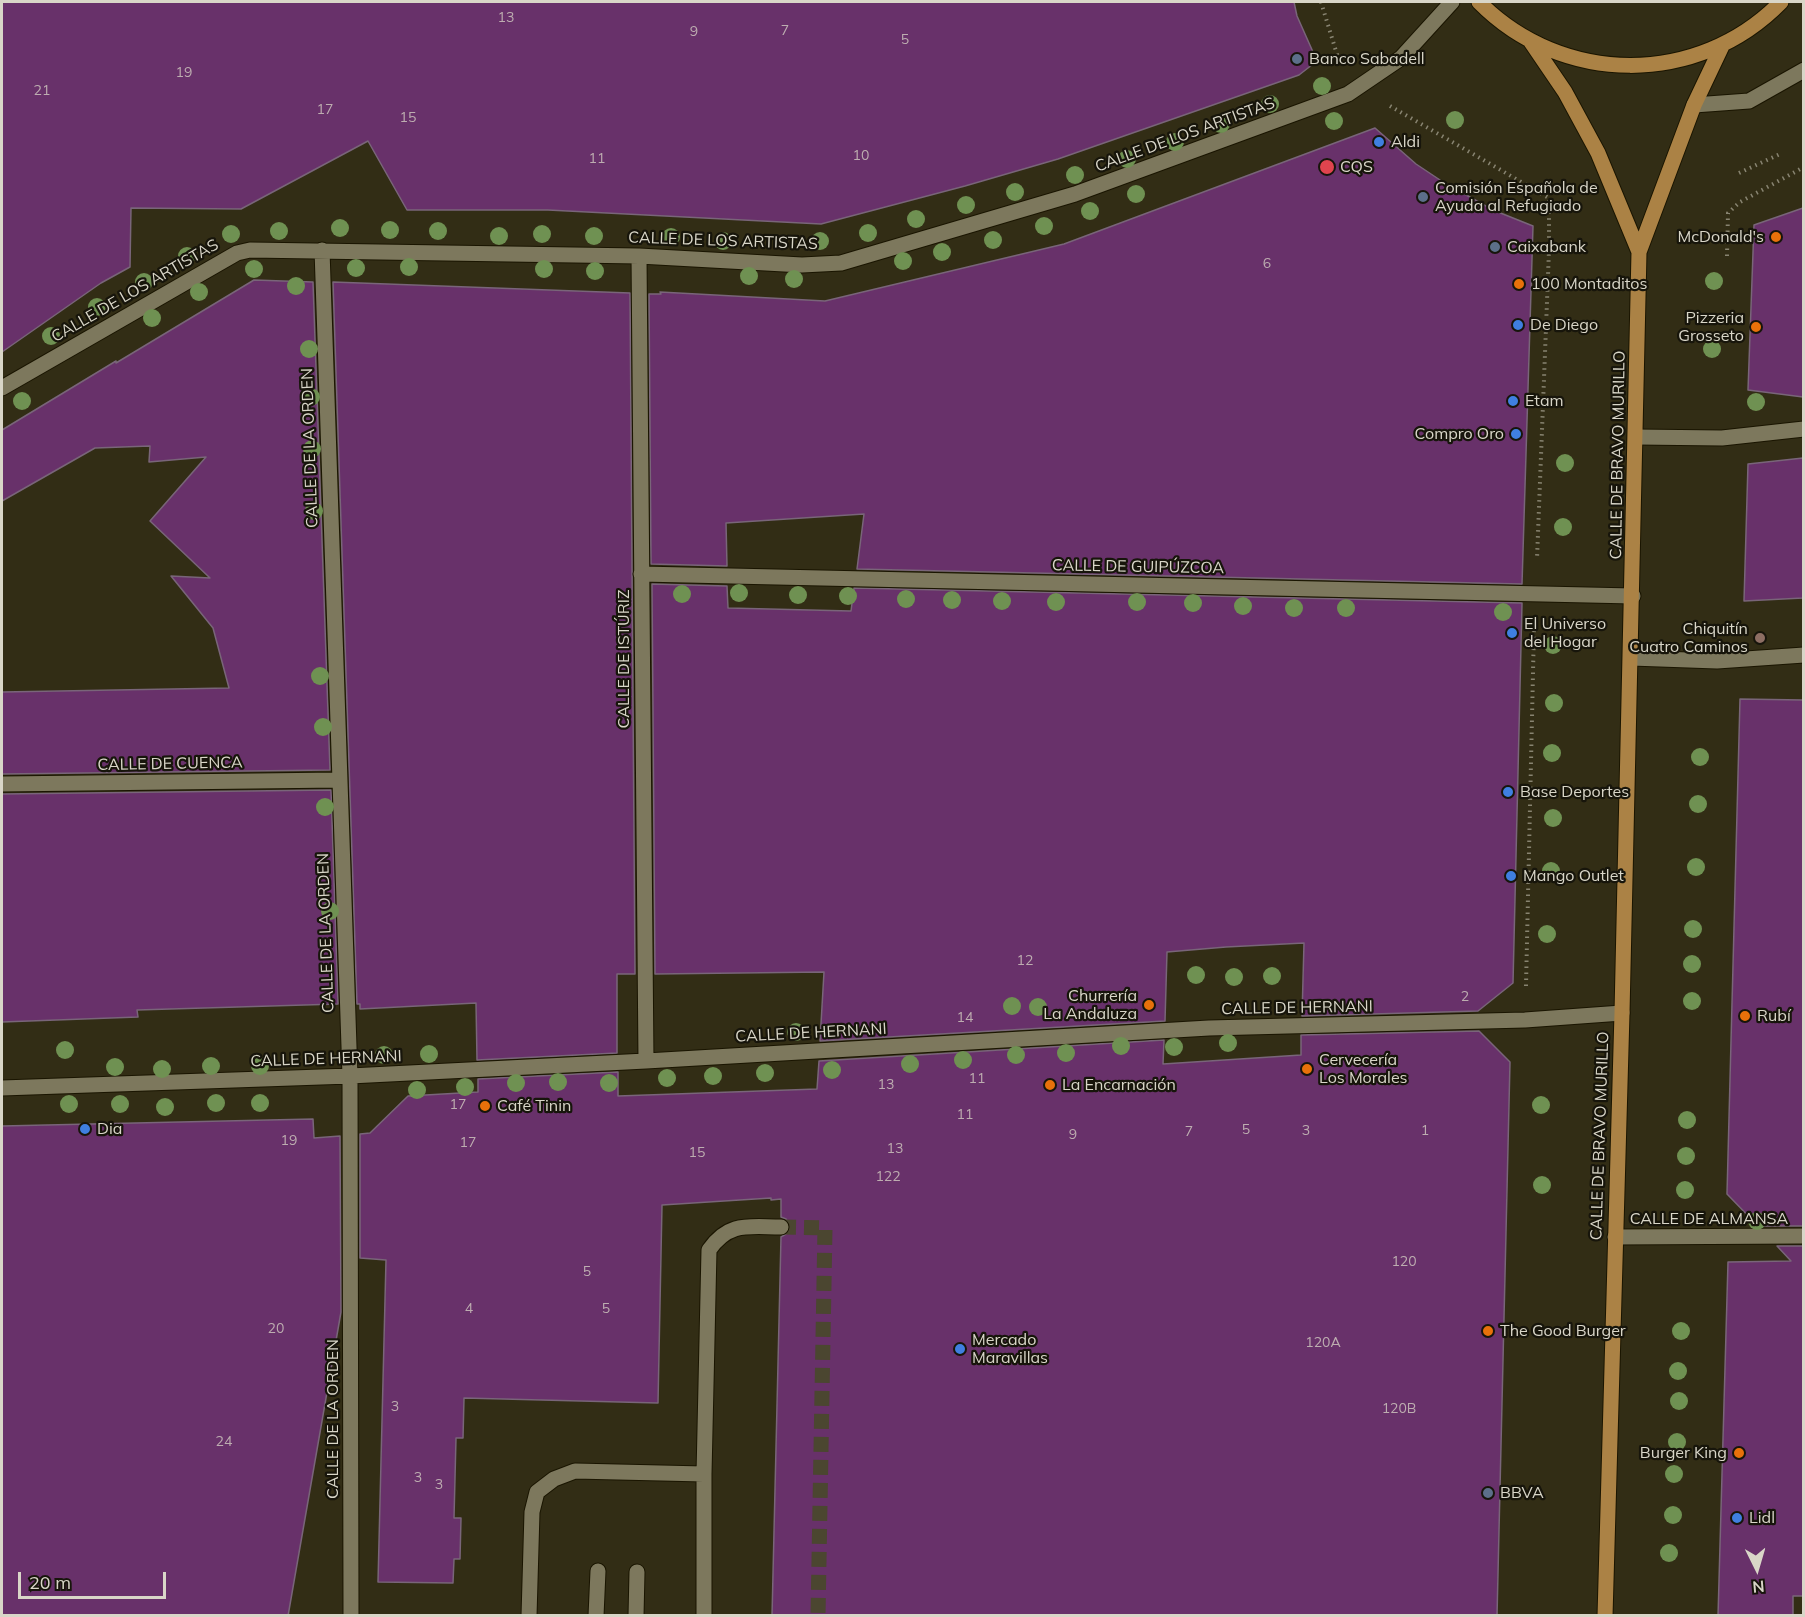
<!DOCTYPE html>
<meta charset="utf-8">
<style>
body{margin:0}
#map{position:relative;width:1805px;height:1617px;overflow:hidden;background:#322d15;font-family:Mulish,sans-serif}
canvas{display:block}
.frame{position:absolute;inset:0;border:3px solid #d9d6c8;pointer-events:none}
.north{position:absolute;left:1727px;top:1539px;width:60px;height:60px;-webkit-text-stroke:4px #17150b;paint-order:stroke;rotate:175deg;font-size:16px;font-weight:700;line-height:24px;text-align:center;color:#d9d6c8}
.north::after{content:'';display:block;margin:auto;width:21px;height:27px;background:#d9d6c8;clip-path:polygon(50% 0,100% 100%,50% 72%,0 100%)}
.scale{position:absolute;left:18px;top:1572px;width:148px;height:27px;box-sizing:border-box;border:3px solid #d9d6c8;border-top:0;padding-left:8px;font-size:18px;line-height:21px;white-space:nowrap;color:#d9d6c8;-webkit-text-stroke:4px #17150b;paint-order:stroke}
</style>
<div id="map">
<canvas width="1805" height="1617"></canvas>
<div class="frame"></div>
<div class="north">N</div>
<div class="scale">20 m</div>
</div>
<script>
const ctx = document.querySelector('canvas').getContext('2d');
ctx.lineJoin = 'round';
function paint(path, color) { ctx.fillStyle = color; ctx.fill(path, 'evenodd'); }
function trace(path, color, width, dash) { ctx.strokeStyle = color; ctx.lineWidth = width; ctx.lineCap = dash ? 'butt' : 'round'; ctx.setLineDash(dash || []); ctx.stroke(path); }
function write(font, color, halo, rows, align = 'center') {
  ctx.font = font + ' Mulish,sans-serif'; ctx.lineWidth = 4.5; ctx.setLineDash([]); ctx.textBaseline = 'middle'; ctx.strokeStyle = halo; ctx.fillStyle = color; for (const [text, x, y, turn = 0] of rows) {
    ctx.save(); ctx.translate(x, y); ctx.rotate((+turn || 0) * Math.PI / 180); ctx.textAlign = isNaN(turn) ? turn : align; if (halo) ctx.strokeText(text, 0, 0); ctx.fillText(text, 0, 0); ctx.restore();
  }
}
const building = new Path2D(`
 M2,2H1294L1297,16L1317,61L1299,75L1058,159L965,186L821,224L548,210H407L368,141L241,209L131,208L130,267L101,283L2,352Z
 M1375,128L1416,164L1443,182L1493,210L1533,226L1522,584L857,569L864,514L726,523L727,566L651,564L649,294H661L660,292L825,301L1064,244Z
 M1803,208V397L1748,390L1754,225Z
 M254,280L313,282L330,770L2,774V692L229,688L213,628L171,576L210,578L150,521L206,457L149,462L150,446L95,448L2,501V430L116,361V363Z
 M333,282L630,293L635,974H617V1053L477,1060L476,1003L360,1009V1004H357Z
 M1803,458V598L1744,601L1748,464Z
 M652,584L727,586L728,608L851,611L854,588L1522,603L1513,983L1478,1011L1302,1016L1304,943L1226,947L1167,952L1165,1021L820,1041L824,972L655,974Z
 M1740,699L1803,700V1226H1758L1727,1194Z
 M331,790L338,1004L137,1010L138,1017L2,1022V794Z
 M1479,1031L1510,1062L1497,1616H772L781,1237L789,1232L791,1227L786,1219L781,1217V1199L771,1200V1198L662,1205L658,1403L464,1398L463,1438H456L454,1518H461L460,1559H454L453,1583L378,1582L386,1260L360,1258V1134L370,1133L408,1096L478,1092V1079L618,1072V1096L817,1089L819,1061L1164,1040L1163,1064L1301,1055V1035Z
 M313,1119L314,1138L340,1136L341,1312L288,1616H2V1126Z
 M1777,1246H1803V1596H1793V1616H1718L1728,1262L1791,1261Z`);
paint(building, '#68316a');
trace(building, '#796579', 1.5);
trace(new Path2D(`
 M781,1227L825,1228L818,1616`), '#4b4630', 15, [15, 8]);
const minor = new Path2D(`
 M1694,105L1749,101L1804,70
 M322,250L350,1076L351,1616
 M639,256L646,1061
 M2,388L237,253L250,250L639,256L802,265L841,263L1075,194L1348,94L1401,58L1452,2
 M1637,437L1722,438L1804,429
 M641,574L1633,596
 M1631,658L1717,661L1804,655
 M2,784L339,780
 M2,1088L350,1076L646,1061L1209,1028L1525,1020L1622,1013
 M1615,1237L1804,1236
 M704,1474L709,1250C729,1221 749,1227 781,1227
 M529,1616L532,1512L537,1492L554,1479L575,1471L704,1474V1616
 M596,1616L598,1571
 M636,1616L637,1572`);
const major = new Path2D(`
 M1479,2C1562,86 1698,87 1781,2
 M1531,42L1565,92L1598,153L1639,252
 M1605,1616L1622,1013L1639,252L1694,105L1722,46`);
trace(minor, '#1a1500', 17);
trace(major, '#1a1500', 17);
trace(new Path2D(`
 M1321,2L1339,61
 M1390,106L1549,198V250L1537,559
 M1739,173L1780,154
 M1727,256L1728,213L1740,202L1804,167
 M1526,986L1534,628`), '#888471', 4, [1.5, 4.5]);
trace(minor, '#7d785d', 15);
trace(major, '#ab8245', 15);
ctx.fillStyle = '#6f9152';
for (const [x, y] of [
 [1322,86],
 [1270,104],
 [1455,120],
 [1334,121],
 [1221,124],
 [1175,142],
 [1127,159],
 [1075,175],
 [1015,192],
 [1136,194],
 [966,205],
 [1090,211],
 [916,219],
 [1044,226],
 [340,228],
 [390,230],
 [279,231],
 [438,231],
 [868,233],
 [231,234],
 [542,234],
 [499,236],
 [594,236],
 [671,237],
 [993,240],
 [723,241],
 [820,241],
 [942,252],
 [187,256],
 [903,261],
 [409,267],
 [356,268],
 [254,269],
 [544,269],
 [595,271],
 [749,276],
 [794,279],
 [1714,281],
 [144,282],
 [296,286],
 [199,292],
 [97,307],
 [152,318],
 [51,336],
 [309,349],
 [1712,349],
 [311,397],
 [22,401],
 [1756,402],
 [312,449],
 [1565,463],
 [314,511],
 [1563,527],
 [739,593],
 [682,594],
 [798,595],
 [848,596],
 [906,599],
 [952,600],
 [1002,601],
 [1056,602],
 [1137,602],
 [1193,603],
 [1243,606],
 [1294,608],
 [1346,608],
 [1503,612],
 [1553,645],
 [320,676],
 [1554,703],
 [323,727],
 [1552,753],
 [1700,757],
 [1698,804],
 [325,807],
 [1553,818],
 [1696,867],
 [1551,871],
 [330,911],
 [1693,929],
 [1547,934],
 [1692,964],
 [1196,975],
 [1272,976],
 [1234,977],
 [1692,1001],
 [1012,1006],
 [1038,1007],
 [796,1032],
 [1228,1043],
 [1121,1046],
 [1174,1047],
 [65,1050],
 [1066,1053],
 [429,1054],
 [384,1055],
 [1016,1055],
 [963,1060],
 [910,1064],
 [211,1066],
 [260,1066],
 [115,1067],
 [162,1069],
 [832,1070],
 [765,1073],
 [713,1076],
 [667,1078],
 [558,1082],
 [516,1083],
 [609,1083],
 [465,1087],
 [417,1090],
 [216,1103],
 [260,1103],
 [69,1104],
 [120,1104],
 [1541,1105],
 [165,1107],
 [1687,1120],
 [1686,1156],
 [1542,1185],
 [1685,1190],
 [1757,1221],
 [1681,1331],
 [1678,1371],
 [1679,1401],
 [1677,1442],
 [1674,1474],
 [1673,1515],
 [1669,1553]
]) { ctx.beginPath(); ctx.arc(x, y, 9, 0, 2 * Math.PI); ctx.fill(); }
for (const [x, y, r, color] of [
 [1297,59,6,"#5c6f8a"],
 [1379,142,6,"#3f7fe0"],
 [1327,167,8,"#e0444e"],
 [1423,197,6,"#5c6f8a"],
 [1776,237,6,"#e8710a"],
 [1495,247,6,"#5c6f8a"],
 [1519,284,6,"#e8710a"],
 [1518,325,6,"#3f7fe0"],
 [1756,327,6,"#e8710a"],
 [1513,401,6,"#3f7fe0"],
 [1516,434,6,"#3f7fe0"],
 [1512,633,6,"#3f7fe0"],
 [1760,638,6,"#8d6e63"],
 [1508,792,6,"#3f7fe0"],
 [1511,876,6,"#3f7fe0"],
 [1149,1005,6,"#e8710a"],
 [1745,1016,6,"#e8710a"],
 [1307,1069,6,"#e8710a"],
 [1050,1085,6,"#e8710a"],
 [485,1106,6,"#e8710a"],
 [85,1129,6,"#3f7fe0"],
 [1488,1331,6,"#e8710a"],
 [960,1349,6,"#3f7fe0"],
 [1739,1453,6,"#e8710a"],
 [1488,1493,6,"#5c6f8a"],
 [1737,1518,6,"#3f7fe0"]
]) { const dot = new Path2D(); dot.arc(x, y, r, 0, 2 * Math.PI); ctx.fillStyle = color; ctx.fill(dot); trace(dot, '#17150b', 2); }
write('14px', '#bdadb0', null, [
 ["13",506,18],
 ["7",785,31],
 ["9",694,32],
 ["5",905,40],
 ["19",184,73],
 ["21",42,91],
 ["17",325,110],
 ["15",408,118],
 ["10",861,156],
 ["11",597,159],
 ["6",1267,264],
 ["12",1025,961],
 ["2",1465,997],
 ["14",965,1018],
 ["11",977,1079],
 ["13",886,1085],
 ["17",458,1105],
 ["11",965,1115],
 ["5",1246,1130],
 ["3",1306,1131],
 ["1",1425,1131],
 ["7",1189,1132],
 ["9",1073,1135],
 ["19",289,1141],
 ["17",468,1143],
 ["13",895,1149],
 ["15",697,1153],
 ["122",888,1177],
 ["120",1404,1262],
 ["5",587,1272],
 ["4",469,1309],
 ["5",606,1309],
 ["20",276,1329],
 ["120A",1323,1343],
 ["3",395,1407],
 ["120B",1399,1409],
 ["24",224,1442],
 ["3",418,1478],
 ["3",439,1485]
]);
write('16px', '#d9d6c8', '#17150b', [
 ["Banco Sabadell",1309,59],
 ["Aldi",1391,142],
 ["CQS",1340,167],
 ["Comisión Española de",1435,188],
 ["Ayuda al Refugiado",1435,206],
 ["McDonald's",1764,237,"right"],
 ["Caixabank",1507,247],
 ["100 Montaditos",1531,284],
 ["Pizzeria",1744,318,"right"],
 ["Grosseto",1744,336,"right"],
 ["De Diego",1530,325],
 ["Etam",1525,401],
 ["Compro Oro",1504,434,"right"],
 ["El Universo",1524,624],
 ["del Hogar",1524,642],
 ["Chiquitín",1748,629,"right"],
 ["Cuatro Caminos",1748,647,"right"],
 ["Base Deportes",1520,792],
 ["Mango Outlet",1523,876],
 ["Churrería",1137,996,"right"],
 ["La Andaluza",1137,1014,"right"],
 ["Rubí",1757,1016],
 ["Cervecería",1319,1060],
 ["Los Morales",1319,1078],
 ["La Encarnación",1062,1085],
 ["Café Tinin",497,1106],
 ["Dia",97,1129],
 ["The Good Burger",1500,1331],
 ["Mercado",972,1340],
 ["Maravillas",972,1358],
 ["Burger King",1727,1453,"right"],
 ["BBVA",1500,1493],
 ["Lidl",1749,1518]
], 'left');
write('16px', '#d9d6c8', '#17150b', [
 ["CALLE DE LOS ARTISTAS",1185,135,-20],
 ["CALLE DE LOS ARTISTAS",723,241,2],
 ["CALLE DE LOS ARTISTAS",135,291,-30],
 ["CALLE DE LA ORDEN",310,448,-92],
 ["CALLE DE BRAVO MURILLO",1618,455,-89],
 ["CALLE DE GUIPÚZCOA",1138,567,1],
 ["CALLE DE ISTÚRIZ",624,659,-90],
 ["CALLE DE CUENCA",170,764,-1],
 ["CALLE DE LA ORDEN",326,933,-92],
 ["CALLE DE HERNANI",1297,1008,-1],
 ["CALLE DE HERNANI",811,1033,-3],
 ["CALLE DE HERNANI",326,1059,-2],
 ["CALLE DE BRAVO MURILLO",1600,1136,-88],
 ["CALLE DE ALMANSA",1709,1219],
 ["CALLE DE LA ORDEN",333,1419,-90]
]);
</script>
